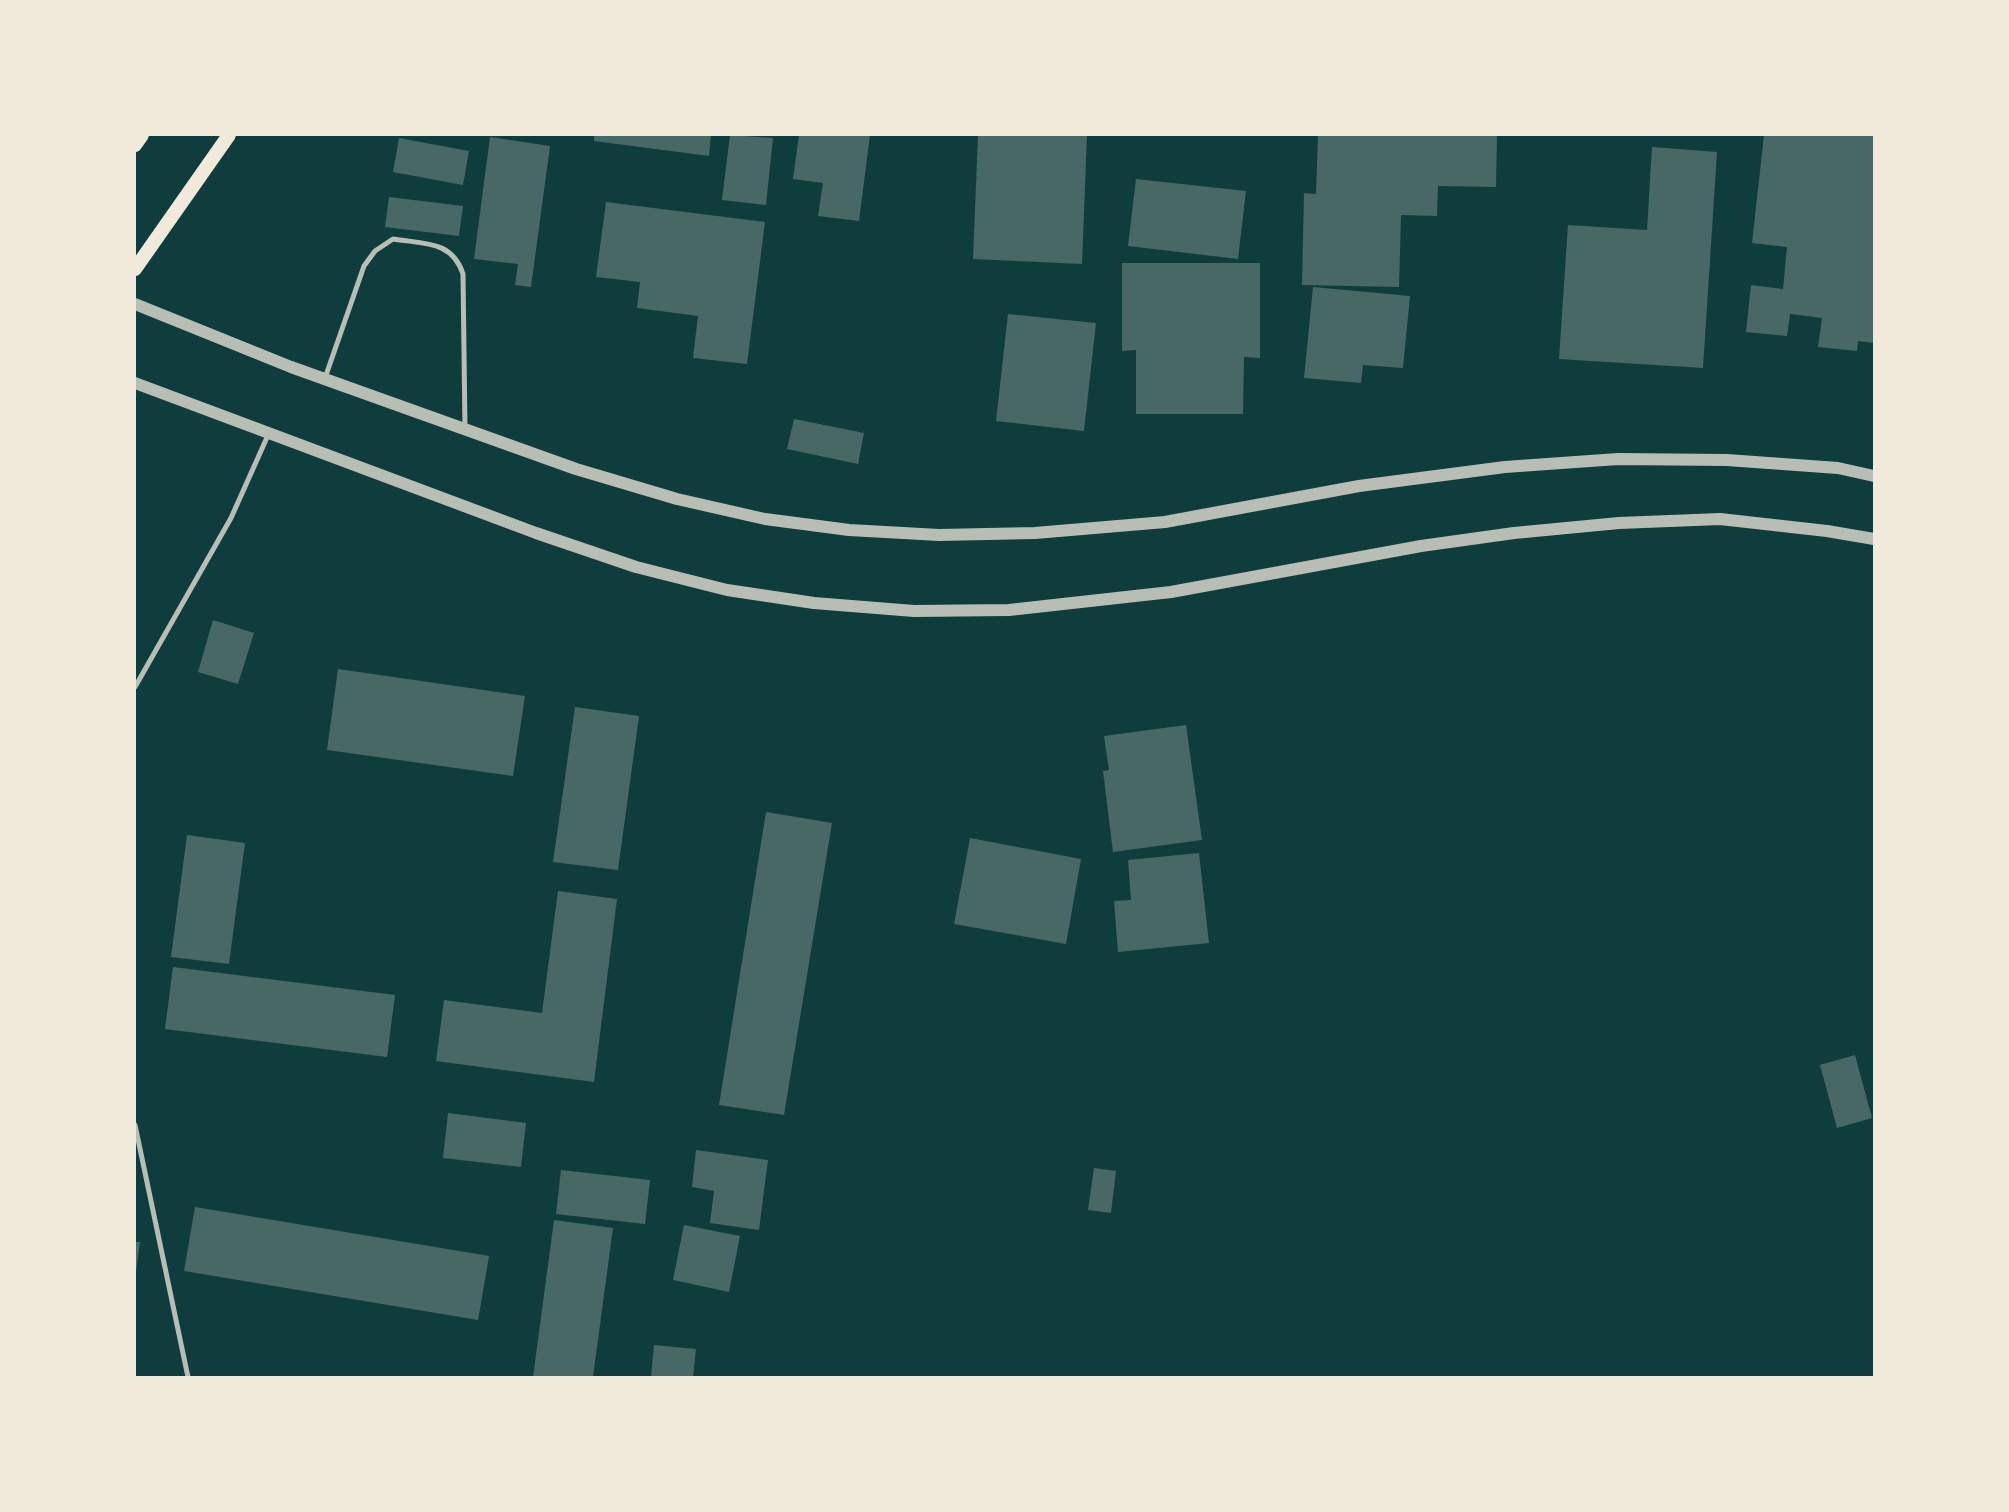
<!DOCTYPE html>
<style>
body{margin:0}
#map{position:relative;width:2009px;height:1512px;overflow:hidden;background:#0f3d3e;font-family:Arial,sans-serif}
canvas{display:block}
.frame{position:absolute;inset:0;border:136px solid #f1e9da;pointer-events:none}
</style>
<div id="map">
<canvas width="2009" height="1512"></canvas>
<div class="frame"></div>
</div>
<script>
const ctx = document.querySelector('canvas').getContext('2d');
ctx.lineJoin = 'round';
function paint(path, color) { ctx.fillStyle = color; ctx.fill(path, 'evenodd'); }
function trace(path, color, width, dash) { ctx.strokeStyle = color; ctx.lineWidth = width; ctx.lineCap = dash ? 'butt' : 'round'; ctx.setLineDash(dash || []); ctx.stroke(path); }
paint(new Path2D(`
 M594,135H711L709,156L594,141Z
 M730,135L773,138L766,205L722,200Z
 M799,135H870L859,221L818,216L823,183L793,179Z
 M978,135H1087L1082,264L973,259Z
 M1318,135H1497L1496,187L1438,186L1437,216L1401,215L1399,287L1302,285L1304,193L1316,194Z
 M1764,135H1874V343L1858,341L1857,351L1818,347L1822,318L1790,314L1787,336L1746,332L1751,285L1783,289L1787,247L1752,243Z
 M490,137L550,146L531,287L515,285L518,264L474,259Z
 M399,138L469,151L463,185L393,172Z
 M1652,147L1717,152L1703,368L1559,359L1568,225L1647,230Z
 M1136,179L1246,191L1238,259L1128,246Z
 M389,197L463,206L459,236L385,227Z
 M606,202L765,222L747,364L693,358L698,316L637,308L640,282L596,277Z
 M1122,263H1260V358L1244,357L1243,414H1136V350L1122,351Z
 M1313,287L1410,296L1403,368L1363,365L1361,383L1304,378Z
 M1008,314L1096,323L1084,431L996,421Z
 M794,419L864,433L858,464L787,449Z
 M213,620L254,633L238,684L198,672Z
 M338,669L525,696L513,776L327,750Z
 M575,707L639,716L618,870L553,862Z
 M1186,725L1202,840L1113,852L1103,771L1109,770L1104,736Z
 M766,812L832,823L784,1115L719,1105Z
 M187,835L245,843L229,964L171,957Z
 M970,838L1081,859L1066,944L954,924Z
 M1199,853L1209,943L1118,952L1114,901L1131,900L1128,860Z
 M558,891L617,899L594,1082L436,1061L444,1000L542,1013Z
 M173,967L395,995L387,1057L165,1029Z
 M1855,1055L1872,1118L1837,1128L1820,1065Z
 M448,1113L526,1123L521,1167L443,1158Z
 M696,1150L768,1160L759,1230L710,1223L714,1191L692,1187Z
 M1094,1168L1116,1171L1111,1213L1088,1210Z
 M561,1170L650,1180L645,1224L556,1214Z
 M195,1207L489,1256L478,1320L184,1271Z
 M554,1220L613,1228L593,1377H533Z
 M684,1225L740,1236L729,1292L673,1280Z
 M135,1242H140L136,1272L135,1271Z
 M654,1345L696,1349L693,1377H651Z`), '#486865');
trace(new Path2D(`
 M325,378L364,266L375,251L393,239C423,244 452,240 463,274L465,429
 M135,687L231,518L269,433
 M135,1125L188,1377`), '#b8beb3', 5);
trace(new Path2D(`
 M135,304L291,367L576,469L677,499L765,519L849,530L939,535L1035,533L1165,522L1359,486L1505,467L1618,459L1727,460L1838,468L1874,476
 M135,383L536,533L636,567L727,590L814,603L914,611L1009,610L1171,592L1421,546L1514,533L1619,523L1720,519L1827,531L1874,539`), '#b8beb3', 12);
trace(new Path2D(`
 M135,145L142,135
 M135,269L229,135`), '#f1e9da', 14);
</script>
